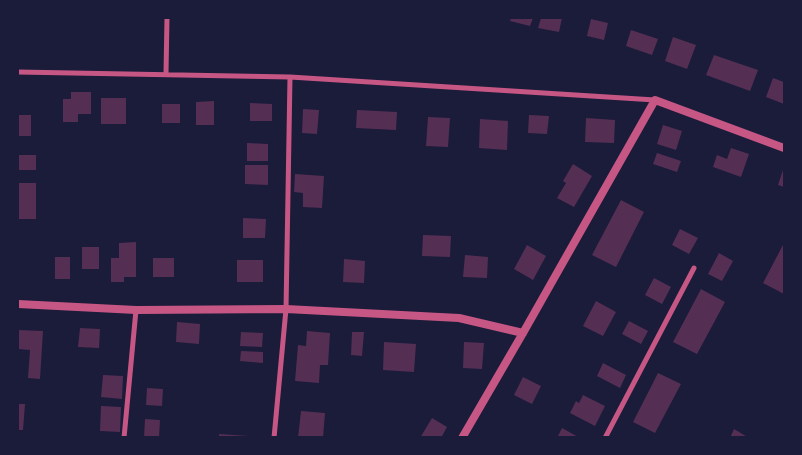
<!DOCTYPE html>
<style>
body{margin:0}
#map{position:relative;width:802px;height:455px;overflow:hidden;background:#1b1b3a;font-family:"DejaVu Sans",sans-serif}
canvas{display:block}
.frame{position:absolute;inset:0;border:19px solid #1b1b3a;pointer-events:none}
</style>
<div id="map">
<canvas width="802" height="455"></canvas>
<div class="frame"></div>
</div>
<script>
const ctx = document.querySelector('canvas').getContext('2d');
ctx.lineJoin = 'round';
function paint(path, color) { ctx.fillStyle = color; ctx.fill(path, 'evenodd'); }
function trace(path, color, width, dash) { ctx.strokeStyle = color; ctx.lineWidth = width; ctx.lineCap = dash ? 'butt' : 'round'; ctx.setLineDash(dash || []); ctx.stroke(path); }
paint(new Path2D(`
 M511,18H533L530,26L510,21Z
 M541,18H562L559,32L538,28Z
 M591,19L608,23L604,40L587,36Z
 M631,30L658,39L652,55L626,46Z
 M673,37L696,45L687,69L665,61Z
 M714,55L758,70L750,91L706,75Z
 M773,78L784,82V104L766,97Z
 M71,92H91V114H78V122H63V99H71Z
 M101,98H126V124H101Z
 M214,101V125H196V102Z
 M250,103L272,104V121H250Z
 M162,104H180V123H162Z
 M303,109L319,110L317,134L302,133Z
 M357,110L397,112L396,130L356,128Z
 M18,115H31V136H18Z
 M529,115L549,116L547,134L528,133Z
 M428,117L450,118L448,147L426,146Z
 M586,118L615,120L614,143L585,142Z
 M480,119L508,121L507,150L479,148Z
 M663,125L682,131L676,150L657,144Z
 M247,143L268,144V161H247Z
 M731,148L749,154L741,177L713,167L717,155L727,159Z
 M657,153L681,161L677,172L653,164Z
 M18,155H36V170H18Z
 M573,164L592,176L574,207L557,198L566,183L563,181Z
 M245,165H268V185L245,184Z
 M783,170H784V187L778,185Z
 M295,174L324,176L322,208L303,207V193L294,192Z
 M18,183H36V219H18Z
 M621,200L644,212L616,267L592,255Z
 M243,218L266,219L265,238H243Z
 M680,229L698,238L689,254L672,245Z
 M423,235L451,236L450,257L422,256Z
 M136,242V277H124V282H111V258H119V243Z
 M784,243V294L763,283Z
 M527,245L546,256L533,280L514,269Z
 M82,247H99V269H82Z
 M719,253L733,261L722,281L708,274Z
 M465,255L488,257L487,278L463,277Z
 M55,257H70V279H55Z
 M153,258H174V277H153Z
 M344,259L365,261L364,283L343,282Z
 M237,260H263V282H237Z
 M654,278L671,287L662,304L645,295Z
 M701,289L725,302L697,354L673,342Z
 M596,301L616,312L603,336L583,326Z
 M629,321L648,331L641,344L622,334Z
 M177,322L200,324L199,344L176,342Z
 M80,328L100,329L99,348L78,347Z
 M18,330L43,331L40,379L28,378L30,350L18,349Z
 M307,331L330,333L328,365H320L319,383L295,381L298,345L306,346Z
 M241,332L263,333L262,347L240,346Z
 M352,332H364L362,356L351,355Z
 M384,342L416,344L414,372L383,370Z
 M464,342L484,343L482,369L463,368Z
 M241,351L263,352V363L240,361Z
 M603,363L626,375L620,388L597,376Z
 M658,373L681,384L655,433L633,422Z
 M103,375L123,376L122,399L101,397Z
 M523,377L541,386L532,404L514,395Z
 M147,388L163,389L162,406L146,405Z
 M583,395L605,406L595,426L570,413L576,401L579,403Z
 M18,404H25L23,430H18Z
 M101,406L121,407L120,432L100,431Z
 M301,411L325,413L323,438H298Z
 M432,418L447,427L441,438H420Z
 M145,419L160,420L159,438H144Z
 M562,428L580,438H557Z
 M734,429L749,438H730Z
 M219,434L249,436V438H219Z`), '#542f53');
trace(new Path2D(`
 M18,72L290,77L655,100
 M166,73L167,18
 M124,438L136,310
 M274,438L286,309L290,77
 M605,438L694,268`), '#c65784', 5);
trace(new Path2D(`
 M18,304L136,310L286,309L459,318L523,333
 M462,438L523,333L655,100L784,148`), '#c65784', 8);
</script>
